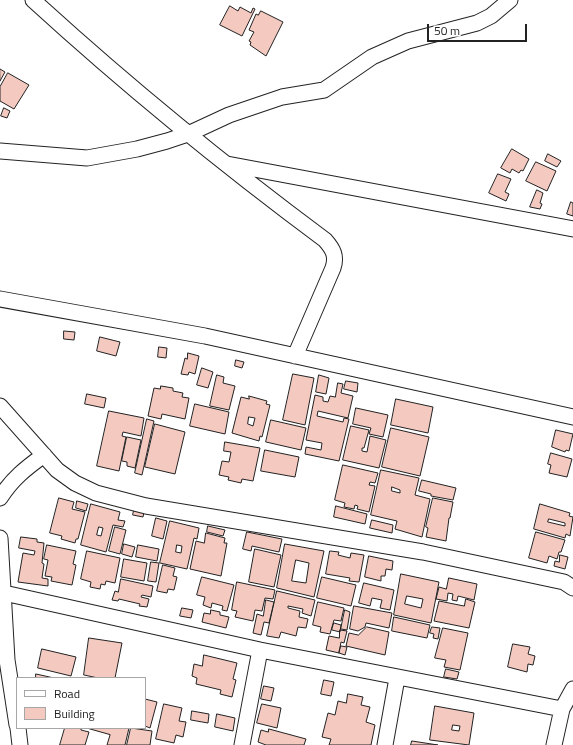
<!DOCTYPE html>
<style>
body{margin:0}
#map{position:relative;width:573px;height:745px;overflow:hidden;background:#fff;font-family:"Titillium Web",sans-serif}
canvas{display:block}
.legend{position:absolute;left:16px;top:677px;width:130px;height:52px;box-sizing:border-box;background:#fff;border:1px solid #a7a7a7;margin:0;padding:5px 7px;list-style:none;font-size:12px;color:#222}
.legend li{display:flex;align-items:center;gap:8px;height:20px}
.legend b{width:20px;border:1px solid #a7a7a7}
.scale{position:absolute;left:427px;top:24px;width:100px;height:18px;box-sizing:border-box;border:2px solid #222;border-top:0;padding-left:5px;font-size:12px;line-height:14px;white-space:nowrap;color:#222;-webkit-text-stroke:3px #fff;paint-order:stroke}
</style>
<div id="map">
<canvas width="573" height="745"></canvas>
<ul class="legend">
<li><b style="height:5px;background:#fff"></b>Road</li>
<li><b style="height:11px;background:#f3c9c0"></b>Building</li>
</ul>
<div class="scale">50 m</div>
</div>
<script>
const ctx = document.querySelector('canvas').getContext('2d');
ctx.lineJoin = 'round';
function paint(path, color) { ctx.fillStyle = color; ctx.fill(path, 'evenodd'); }
function trace(path, color, width, dash) { ctx.strokeStyle = color; ctx.lineWidth = width; ctx.lineCap = dash ? 'butt' : 'round'; ctx.setLineDash(dash || []); ctx.stroke(path); }
const building = new Path2D(`
 M230,6L238,11L240,7L251,13L253,8L255,9L242,36L220,25Z
 M261,11L283,22L266,56L250,45L251,42L249,41L254,32L249,30L256,14L258,15Z
 M0,69L5,72L0,81Z
 M8,73L29,85L14,109L0,101V87Z
 M4,108L10,111L7,118L1,116Z
 M512,149L529,159L523,171L521,170L519,173L512,169L510,173L501,168Z
 M548,154L561,161L557,167L545,161Z
 M536,162L556,171L547,191L526,181Z
 M498,174L511,179L505,192L509,194L506,201L489,193Z
 M537,190L543,193L540,203L542,204L540,209L530,207Z
 M571,202L573,203V216L567,214Z
 M64,331L75,332L74,340L64,339Z
 M100,337L120,342L116,356L97,351Z
 M159,347L167,348L166,358L158,357Z
 M188,353L199,356L195,374L189,372L188,375L181,374L185,358L187,359Z
 M236,360L244,362L242,368L235,366Z
 M202,368L213,372L208,388L197,385Z
 M293,374L314,378L305,425L283,420Z
 M217,375L224,377L223,383L235,386L229,410L210,406Z
 M319,375L329,378L326,394L316,392Z
 M346,381L358,383L357,392L344,389Z
 M338,383L343,384L341,393L353,396L348,418L318,411L317,416L343,422L344,418L349,419L339,461L305,454L306,447L321,450L322,443L306,440L315,395L323,397V401L328,402L330,396L335,397Z
 M161,386L173,388V391L183,393L182,397L189,398L185,419L162,414L161,419L148,416L154,388L160,389Z
 M87,394L106,398L104,408L85,404Z
 M249,396L267,401L266,404L270,405L262,437L260,436L259,441L232,433L241,397L249,399ZM249,417L255,418L253,426L248,424Z
 M396,399L433,407L428,433L391,425Z
 M195,404L229,412L225,434L190,426Z
 M356,408L388,415L383,437L369,434L371,428L353,424Z
 M109,411L144,418L141,436L123,432L122,436L126,437L119,471L97,466Z
 M147,419L154,421L142,475L135,473Z
 M271,420L306,428L301,450L266,442Z
 M155,424L185,432L175,474L145,467Z
 M351,426L369,430L364,448H362V451L367,452L370,436L386,440L379,468L343,460Z
 M391,428L429,437L420,476L382,467Z
 M556,430L573,434L569,451L566,450L565,452L552,447Z
 M127,437L141,440L135,468L127,466V462L122,461Z
 M225,442L260,448L253,481L242,479L241,483L228,480L229,477L219,475L222,461L229,462L231,452L224,451Z
 M265,450L299,457L295,477L261,471Z
 M551,453L572,459L567,477L549,473L551,465L548,464Z
 M343,465L378,473L375,483L370,482L369,485L375,486L369,512L357,509L358,506L355,505L354,509L344,507L345,503L335,500Z
 M381,470L419,478L415,495L430,499L422,537L395,529L397,521L371,515ZM392,487L400,490V493L392,491Z
 M422,480L456,488L453,500L431,496V494L419,491Z
 M59,498L74,502L72,509L85,512L78,539H76L75,543L61,539L62,536L50,533Z
 M433,498L453,502L450,518H449L446,541L426,537L428,528L426,527Z
 M77,501L88,504L86,511L76,508Z
 M91,504L120,512L118,520L125,521L123,527L113,525L106,552L81,545ZM99,527L103,528L101,536L97,535Z
 M540,504L570,513L569,516L573,517L570,536L566,534L565,538L534,529ZM549,519L565,523V526L548,522Z
 M336,506L367,514L365,524L334,517Z
 M134,510L144,512L143,517L133,515Z
 M156,518L167,521L163,539L152,536Z
 M372,520L393,525L392,533L370,528Z
 M170,521L199,528L197,539L194,538L187,569L160,563ZM177,545L182,546L181,553L176,552Z
 M208,526L225,530L223,536L207,532Z
 M115,527L126,530L120,554L109,551Z
 M247,532L282,539L279,552L252,546L251,551L243,549Z
 M536,532L565,540L561,552H559L557,559L549,556L547,563L529,558Z
 M206,533L225,538L224,543H227L221,576L190,569L196,541L204,543Z
 M21,537L37,539V542L44,543L42,563L44,564L42,578L48,579V586L18,582L23,553L34,555L35,551L19,548Z
 M124,544L135,547L132,557L122,554Z
 M285,544L324,551L314,597L277,588ZM296,560L309,563L306,583L292,581Z
 M47,545L76,551L73,564L76,565L72,585L51,581L52,577L45,576L48,560L44,559Z
 M138,545L159,549L157,561L136,557Z
 M255,549L281,555L274,587L249,582Z
 M87,551L120,558L115,583L106,581L105,585L101,584L100,589L90,587L91,582L81,579Z
 M330,551L339,552L338,555L350,558L351,553L364,555L359,582L349,581L350,578L326,574Z
 M560,555L568,557L565,569L554,566L555,561L559,562Z
 M369,556L393,561L392,570L386,569L385,576H381V581L365,577Z
 M124,559L147,563L144,581L121,577Z
 M151,562L159,563L156,582L148,581Z
 M163,565L175,568L173,576L177,577L174,590L168,589L167,593L157,591Z
 M401,574L439,582L431,623L394,615ZM407,596L423,599L421,608L405,604Z
 M202,577L234,585L227,611L222,610L223,606L212,603L211,608L203,605L205,597L197,595Z
 M322,577L356,585L351,606L317,598Z
 M449,578L477,584L474,600L458,596L457,601L452,600L453,594L448,593L447,601L436,599L439,587L446,589Z
 M121,579L153,586L151,597L142,595L141,597L149,599L147,607L139,606L140,604L119,599L118,601L112,600L115,591L118,592Z
 M237,582L275,590L273,599L265,598L262,611L255,610L253,621L235,617L237,611L232,610Z
 M364,583L394,590L390,610L380,608L382,600L372,598L370,606L359,603Z
 M277,591L315,600L311,616L302,613L303,609L288,606V608L300,611L299,617L308,619L306,628L298,627L296,636L281,632L279,638L267,636Z
 M466,599L475,602L469,628L434,621L439,601L464,606Z
 M266,600L274,602L269,623L264,622L261,635L253,633L257,614L263,616Z
 M318,602L344,608L341,621L334,620L330,634L320,632L321,627L313,625Z
 M354,606L392,613L389,628L366,623L365,627L358,631L350,629Z
 M182,608L193,610L191,618L180,616Z
 M211,610L220,612V615L229,617L226,628L202,622L204,613L210,614Z
 M345,610L350,612L347,630L341,629Z
 M394,617L430,625L427,638L392,631Z
 M334,623L341,625L340,632L332,630Z
 M367,627L389,632L385,655L346,646L349,633L358,635Z
 M432,627L440,628L438,639L433,638L434,634L430,633Z
 M443,628L468,633L460,670L444,667L446,660L435,658Z
 M340,630L347,631L344,643L341,642L339,653L326,650L329,636L339,638Z
 M89,638L122,643L115,678H98L84,675Z
 M513,644L530,647L528,654L535,656L533,665L528,664L527,672L508,667Z
 M341,646L347,647L345,655L339,653Z
 M42,649L76,657L71,676L38,668Z
 M204,655L237,663L233,679L236,680L232,697L220,694L221,690L196,684L197,678L192,676L194,664L202,666Z
 M446,669L459,672L457,679L444,677Z
 M36,674L54,678H36Z
 M324,680L334,682L331,696L321,694Z
 M264,686L274,688L271,701L261,699Z
 M348,694L363,697L361,705L370,707L366,722L375,725L371,745H329L331,739L322,737L328,713L335,715L338,701L346,703Z
 M145,699L157,702L150,728L145,726Z
 M164,704L182,708L179,721L186,722L183,737L176,735L174,743L156,739Z
 M262,704L281,708L277,728L257,723Z
 M435,706L474,713L469,745L430,740ZM453,725L460,726L459,731L452,730Z
 M192,711L209,714L208,723L191,720Z
 M217,714L235,718L233,731L215,727Z
 M65,728H81V730L89,732L85,745H60Z
 M87,728H129L125,745H107L110,735Z
 M131,728L152,731L150,745H127Z
 M269,729L306,739L304,745H266L258,742L261,730L268,732Z
 M412,741L438,745H411Z`);
paint(building, '#f3c9c0');
trace(building, '#222', 1);
const minor = new Path2D(`
 M33,0C126,85 224,165 325,240C333,249 337,256 333,268L295,356
 M0,151L87,158L137,149L167,141L188,134L229,115L282,97L324,90L372,57L408,41L477,23L491,16L510,0
 M227,164L573,229
 M0,299L205,336L573,417
 M0,406L57,470L75,483L96,493L146,506L423,552L564,582L573,588
 M0,498C12,479 26,468 44,455
 M0,538L7,660L17,725
 M4,593L260,650L562,709
 M18,728L20,745
 M242,745L260,650
 M385,745L397,678
 M554,745L562,709L573,689`);
trace(minor, '#222', 17);
trace(minor, '#fff', 15);
</script>
